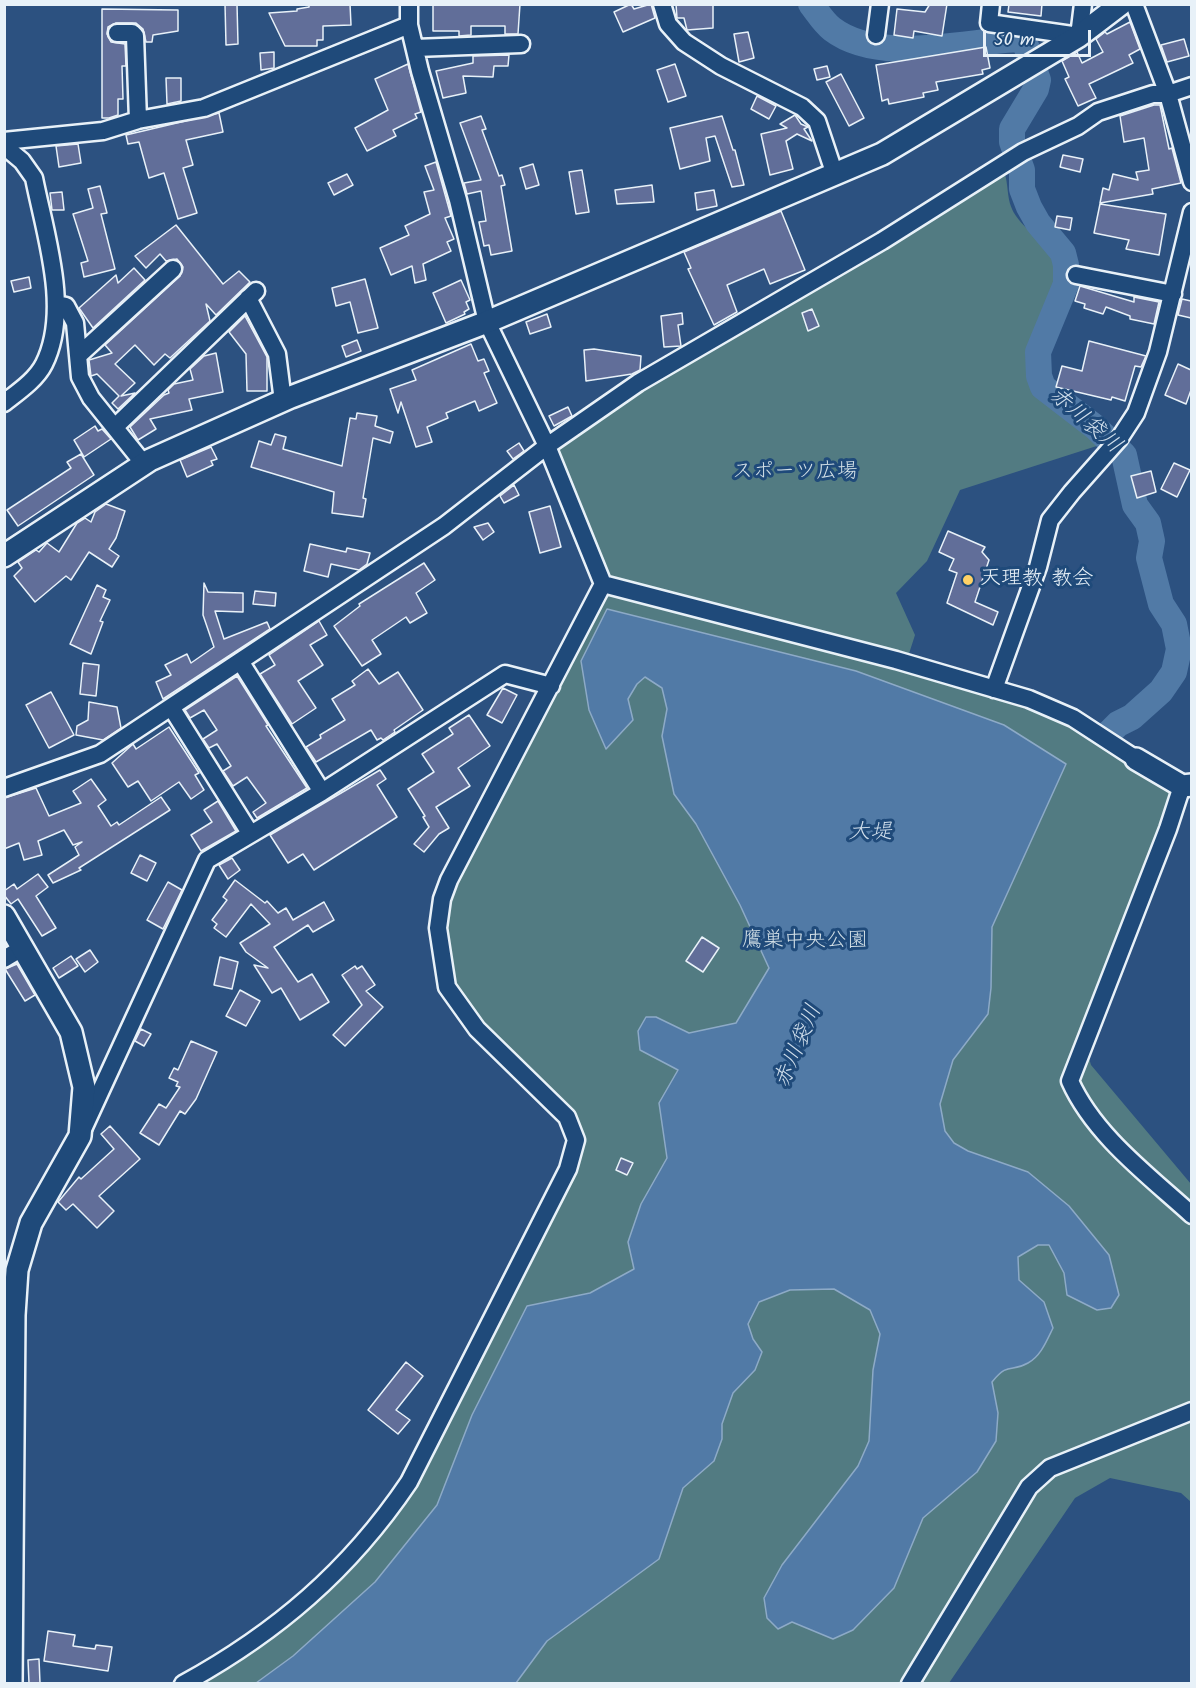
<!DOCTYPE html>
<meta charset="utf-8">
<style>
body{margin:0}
#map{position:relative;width:1196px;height:1688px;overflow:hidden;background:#2c5180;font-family:Kalam,sans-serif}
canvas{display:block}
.frame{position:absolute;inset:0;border:6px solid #e8f1f8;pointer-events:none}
.scale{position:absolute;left:983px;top:30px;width:108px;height:27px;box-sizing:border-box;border:3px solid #e8f1f8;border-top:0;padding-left:8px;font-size:18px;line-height:21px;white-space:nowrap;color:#e8f1f8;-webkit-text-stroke:4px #1f4a7a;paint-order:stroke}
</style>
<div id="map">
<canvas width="1196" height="1688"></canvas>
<div class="frame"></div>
<div class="scale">50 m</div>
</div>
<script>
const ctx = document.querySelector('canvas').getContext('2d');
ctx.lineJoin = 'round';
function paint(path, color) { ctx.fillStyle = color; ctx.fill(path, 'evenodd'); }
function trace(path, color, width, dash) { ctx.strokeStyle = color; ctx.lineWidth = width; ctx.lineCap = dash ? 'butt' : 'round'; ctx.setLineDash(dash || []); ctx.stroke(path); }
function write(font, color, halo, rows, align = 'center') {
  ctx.font = font + ' Kalam,"Klee One",sans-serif'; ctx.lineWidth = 6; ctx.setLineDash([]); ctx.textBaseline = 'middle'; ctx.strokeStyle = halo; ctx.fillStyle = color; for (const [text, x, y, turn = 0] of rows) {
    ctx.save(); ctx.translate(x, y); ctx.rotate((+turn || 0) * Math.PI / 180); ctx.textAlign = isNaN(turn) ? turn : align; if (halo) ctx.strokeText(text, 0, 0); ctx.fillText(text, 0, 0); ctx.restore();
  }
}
paint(new Path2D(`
 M1001,166C1011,181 1004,199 1016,216C1028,234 1059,250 1061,272C1062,288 1053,300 1047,315C1015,395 1047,401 1106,443L960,490L927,561L896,593L915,635L906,663L1029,699L1182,786L1084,1041L1091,1065L1191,1184V1502L1181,1493L1110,1478L1075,1498L949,1683L183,1684L234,1654L385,1517L576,1140L457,1002L442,899L603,584L547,446Z`), '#527b82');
const water = new Path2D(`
 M607,609L856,671L1004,725L1066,764L992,927L991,988L988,1014L953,1060L940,1104L945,1131L954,1143L968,1151L1028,1172L1069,1206L1109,1255L1119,1295L1111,1308L1097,1310L1067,1295L1064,1273L1049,1245H1038L1018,1257L1019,1280L1044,1302L1053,1328C1047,1340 1041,1356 1028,1363C1011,1373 1009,1361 992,1382L998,1413L996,1441L977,1472L923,1518L894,1588L853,1630L833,1639L792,1622L778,1629L767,1618L764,1598L782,1565L858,1466L869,1441L873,1370L880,1334L870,1310L834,1289L790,1290L759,1302L748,1324L753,1339L762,1352L755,1370L733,1393L722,1424V1439L714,1461L683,1488L659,1559L547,1641L516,1683H256L293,1656L375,1582L437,1505L472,1415L527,1306L590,1293L634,1269L628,1242L641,1204L667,1158L659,1103L678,1070L640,1050L638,1031L646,1017H656L689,1033L736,1023L769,968L740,905L696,824L674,794L662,736L667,709L662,688L645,677L637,684L628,699L633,720L606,749L589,710L581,661Z`);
paint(water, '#517aa6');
trace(water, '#8daac7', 1.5);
trace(new Path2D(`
 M811,4C818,13 824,23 832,29C879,65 965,41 1020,39L1026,46L1038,80L1036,89L1012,129V142L1022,170V189L1029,207L1038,223L1063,253L1066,265V284L1038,352L1039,376L1043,387L1095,427L1124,455L1135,505L1148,523L1152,541L1149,558L1161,604L1174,624L1179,649L1174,672L1161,691L1132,717L1118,724L1110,732`), '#517aa6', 26);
const building = new Path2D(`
 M225,4H237L238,44L226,45Z
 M309,4H350L351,25L323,26V40H317V46H285L269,13L297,11V9L309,7Z
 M433,4H520L518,34H505V26H471V35L459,36V31H433Z
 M631,4L634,9L651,4L655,18L623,32L614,12Z
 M676,4H713V28L687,30L684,18H677Z
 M930,4H947L942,36L914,31L913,38L894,35L897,9L925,12Z
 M1009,4H1042L1041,16L1008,12Z
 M102,9L178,10V31L153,35L152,42H146L143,29L136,23H116L108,27L107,34L111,42L125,44L126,66H122L123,99H118V115L109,118H102Z
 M1130,22L1140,49L1129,55L1133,63L1089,84L1096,98L1078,106L1065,79L1069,77L1062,61L1077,52L1082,63L1103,52L1096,39L1105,32L1107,34Z
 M748,32L754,58L739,62L734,34Z
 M1184,39L1189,56L1167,62L1161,45Z
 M986,47L990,68L982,70L983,74L936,82L938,90L923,93L924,97L889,104L888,99L882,101L876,65Z
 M274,52V68L261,70L260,53Z
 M509,55L508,66H494L493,77L463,76L466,93L443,98L436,71L473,63V56Z
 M408,64L421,112L415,114L417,118L393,130L396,136L367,151L355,128L388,110L375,79Z
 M675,64L686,96L668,102L657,70Z
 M827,66L830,77L817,80L814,69Z
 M841,74L864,118L849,126L826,82Z
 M166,78H181V101L167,104Z
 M757,96L776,106L769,119L751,109Z
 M1154,105H1160L1169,149L1172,148L1181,183L1152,189L1153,194L1100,203L1103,188L1109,190L1113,174L1138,180L1136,172L1149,170L1144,138L1124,142L1120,116Z
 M219,113L223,132L186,140L193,165L183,168L197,213L178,219L164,173L149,178L139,142L128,144L126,135Z
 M795,115L801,124L808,127L804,129L812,141L797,134L786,141L793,169L770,175L761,134L787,128L780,124Z
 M481,116L486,129L482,130L499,176L502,175L505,185L501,186L512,251L491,255L489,245L484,246L479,222L486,221L481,191L467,194L464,183L481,180L460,123Z
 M722,116L733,150H735L744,185L732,187L715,136L706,138L710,161L680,169L670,128Z
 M78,144L81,163L59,167L56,146Z
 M1063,155L1083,159L1080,172L1060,167Z
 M436,162L451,216L445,218L454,239L447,242L451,251L423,264L426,280L415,283L412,266L391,275L380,248L409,235L405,226L430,214L424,192L434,190L425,166Z
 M533,164L539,185L526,189L520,168Z
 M582,170L589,212L576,214L569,172Z
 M347,174L353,185L334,195L328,183Z
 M652,185L654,202L617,204L615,190Z
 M100,186L107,213L101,214L115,269L84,277L81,263L88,261L73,214L93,208L88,189Z
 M714,190L717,206L697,210L695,193Z
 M62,192L64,210H52L50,193Z
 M1100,204L1166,214L1159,255L1126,249L1129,240L1094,233Z
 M781,211L805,270L770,284L764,269L727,285L737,312L714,325L688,269L691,268L684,252Z
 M1057,216L1072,218L1070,230L1055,227Z
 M176,225L223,284L239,271L250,282L216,315L206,304L210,321L170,358L165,354L154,365L135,345L115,364L135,383L121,396L135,393L118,409L112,403L119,396L97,374L91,376L89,360L112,353L105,345L180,276L183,267L177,259L166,261L160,254L146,268L135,256Z
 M134,268L145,280L93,328L79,308L116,275L118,283Z
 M29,277L31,288L14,292L11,281Z
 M365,279L378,328L358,333L350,302L336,306L332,288Z
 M461,280L470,300L466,302L469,309L464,312L465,314L446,323L433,293Z
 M1080,286L1134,302V297L1159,302L1154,324L1130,319V316L1106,307L1103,314L1084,308L1085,304L1075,301Z
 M1182,299L1191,301V318L1178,315Z
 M812,309L819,326L808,331L802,313Z
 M682,313L683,324L678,325L681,346L664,347L661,316Z
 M547,314L551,327L530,334L526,322Z
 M245,316L267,357V391H247L246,354L229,332Z
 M357,340L361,351L346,357L342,346Z
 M1089,341L1146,356L1141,367L1135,366L1125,401L1112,397L1111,400L1056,387L1062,366L1082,371Z
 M471,344L478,361L484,359L489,371L484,373L497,403L479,411L475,401L446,413L448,418L427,427L432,442L416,447L401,402L398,413L390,389L416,380L412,370Z
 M594,349L641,356L640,370L632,374L586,381L584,350Z
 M216,353L223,392L189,399L192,410L150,419L156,429L138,440L130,427L164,395L169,393L168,390L174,384L193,380L190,369L204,356Z
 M1178,364L1191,370V390L1186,404L1165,395Z
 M568,407L572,416L554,426L549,416Z
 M357,413L377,416L375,426L393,432L390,443L373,438L363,498L366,499L363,517L332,513L334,492L251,467L259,441L271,445L275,434L286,437L283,449L342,466L350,418L356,419Z
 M95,426L98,431L102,429L111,439L84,457L74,440Z
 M519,443L524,451L513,459L507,451Z
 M211,447L217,459L211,461L213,465L187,477L180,460Z
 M81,454L94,475L18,526L7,510L71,468L67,462Z
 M1174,463L1190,470L1177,497L1161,489Z
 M1151,471L1156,492L1137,498L1131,476Z
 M514,485L519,495L504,503L500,496Z
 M106,504L125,511L116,538L109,549L119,556L112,567L89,552L71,580L66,576L35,602L14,576L22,568L18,562L36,550L39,552L47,543L59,552L77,523L85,518L91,522L95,512Z
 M550,506L561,547L540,553L529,512Z
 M488,523L494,532L483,540L474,527Z
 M948,531L985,547L982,552L989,560L975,602L998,612L993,625L947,603L957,573L949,570L954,559L939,552Z
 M310,544L346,552L347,548L370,553L367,564L359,570L331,564L328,577L304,571Z
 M424,563L435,580L416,593L427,613L410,623L406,617L372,640L381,654L362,666L334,626L360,606L359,604Z
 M204,583L208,592L243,593V612L215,611L224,639L267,622L270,629L163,699L156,682L171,675L165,665L187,654L191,663L214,647L203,615Z
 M97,585L106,590L103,597L110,600L100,621L103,622L91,654L70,644Z
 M255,591L276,593L275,606L253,604Z
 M319,621L327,635L310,645L323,665L298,681L316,708L292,724L260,674L275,665L269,655Z
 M83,663L99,665L96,696L80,694Z
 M368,669L379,684L398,672L423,710L394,730L395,732L383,740L381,738L377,740L371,730L316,762L306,747L321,738L320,735L345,720L332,699L355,685L352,681Z
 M237,676L268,725L266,726L307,788L257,818L253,812L266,803L247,777L233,786L223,771L231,766L217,744L209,748L203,739L217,730L204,710L190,718L185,710Z
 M503,688L517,695L502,723L487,715Z
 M51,692L74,735L49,748L26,705Z
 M89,702L117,707L121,728L103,740L76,735L77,726L88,720Z
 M469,715L490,746L458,768L470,786L436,807L449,828L439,834L424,852L414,844L429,827L423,817L425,816L408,789L434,772L422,754L453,734L449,728Z
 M169,727L199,773L195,775L204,790L191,799L179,782L151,801L138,781L128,787L112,763L133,744L136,749Z
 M380,770L386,779L377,785L397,817L314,870L303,854L288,863L270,835Z
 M91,779L106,800L98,806L111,826L117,822L119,825L161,797L170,810L79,868L81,870L53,883L48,875L79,855L75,847L82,842L73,845L64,830L38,841L42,855L24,860L19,843L4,849V798L36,788L49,816L81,803L73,791Z
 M218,801L236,831L201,851L191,835L212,822L204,810Z
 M140,855L156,863L147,881L131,873Z
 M232,858L240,870L228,879L219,865Z
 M38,874L48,887L36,896L56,928L42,936L18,899L11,904L4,895V891L14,884L17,889Z
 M235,880L265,903L267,901L278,913L286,908L293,920L324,902L334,920L313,932L308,925L274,947L298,982L312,974L329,1002L300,1020L281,988L272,993L254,965L268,968L246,952L240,943L270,924L251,904L226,937L214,928L217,924L212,920L227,900L223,897Z
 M168,882L182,890L163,929L147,920Z
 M702,937L719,948L703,972L686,961Z
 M90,950L98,962L85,972L76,959Z
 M71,956L78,966L59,978L53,968Z
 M220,957L238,962L232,989L214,985Z
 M17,964L35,995L25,1001L5,969Z
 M355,966L357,969L362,966L375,985L366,991L383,1007L345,1046L333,1035L362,1005L342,975Z
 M240,990L260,1001L246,1026L226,1016Z
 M141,1029L151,1034L144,1046L135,1041Z
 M191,1041L217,1052L196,1099L185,1114L180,1111L159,1145L140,1133L159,1104L166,1108L180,1087L176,1086L178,1082L169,1078L174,1068L178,1070Z
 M110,1126L140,1159L99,1196L114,1211L97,1228L73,1204L66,1210L58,1202L79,1177L81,1179L114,1149L101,1134Z
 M621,1158L633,1163L627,1175L616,1170Z
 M406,1362L423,1376L396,1410L410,1420L398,1434L368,1410Z
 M48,1631L75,1635L73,1646L95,1649L96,1645L112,1647L108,1671L44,1661Z
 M39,1659L40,1683H29L28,1660Z`);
paint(building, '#616e99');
trace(building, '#e8f1f8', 1.5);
const minor = new Path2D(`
 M662,4L668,24L684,42L721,66L802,107L817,121L835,175
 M991,4L989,23L1079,36L1083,4
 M1134,4L1168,94L1192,182
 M117,33H132L135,36L138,120
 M876,35L880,4
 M415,48L521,44
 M4,141L103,131L138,120L204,108L409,25
 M4,146L22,161L34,178C45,234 71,310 44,364C36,380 18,392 4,403
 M1076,275L1173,294
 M248,298L277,354L283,401
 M57,304L66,306L75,323L80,377L91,398L144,464
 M79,355L173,269
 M115,427L256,291
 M603,584L896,660L1029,699L1073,718L1136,759
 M240,661L322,792
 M994,689L1038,567L1050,520L1072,492L1119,439L1136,413L1158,352L1192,212
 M171,707L250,833
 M1182,786L1168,829L1070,1081C1094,1135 1148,1175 1192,1215
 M4,788L100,754L444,526L547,446L638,383L882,241L1023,152L1078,126L1098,112L1153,94H1168L1192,86
 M4,959L24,947
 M84,1127L207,860L322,792L505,674L551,686
 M183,1684C276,1633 349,1571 409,1482L568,1169L576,1140L567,1117L477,1029L447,987L438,928L442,899L449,880L603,584L547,446L487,322L458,200L420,71L409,25V4
 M910,1684L1029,1487L1050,1468L1192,1411`);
const tertiary = new Path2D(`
 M4,556L150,460L291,397L487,322L882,154L1079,36L1121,4
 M1136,759L1182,786L1192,785
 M4,916L71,1032L84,1087L80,1136L31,1223L17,1270L14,1315L11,1684`);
trace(minor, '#e8f1f8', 21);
trace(tertiary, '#e8f1f8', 26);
trace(minor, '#1f4a7a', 16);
trace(tertiary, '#1f4a7a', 21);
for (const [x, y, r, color] of [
 [968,580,6,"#ffd166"]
]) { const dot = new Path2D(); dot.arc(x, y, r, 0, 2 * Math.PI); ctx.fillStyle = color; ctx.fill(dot); trace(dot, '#1f4a7a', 2); }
write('21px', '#d2dfe6', '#1f4a7a', [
 ["スポーツ広場",795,473],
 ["鷹巣中央公園",805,942]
]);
write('21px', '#e8f1f8', '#1f4a7a', [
 ["天理教 教会",980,580]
], 'left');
write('italic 22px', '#d1dfec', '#1f4a7a', [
 ["赤川袋川",1084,422,41],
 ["大堤",870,834],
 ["赤川袋川",800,1047,-67]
]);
</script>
